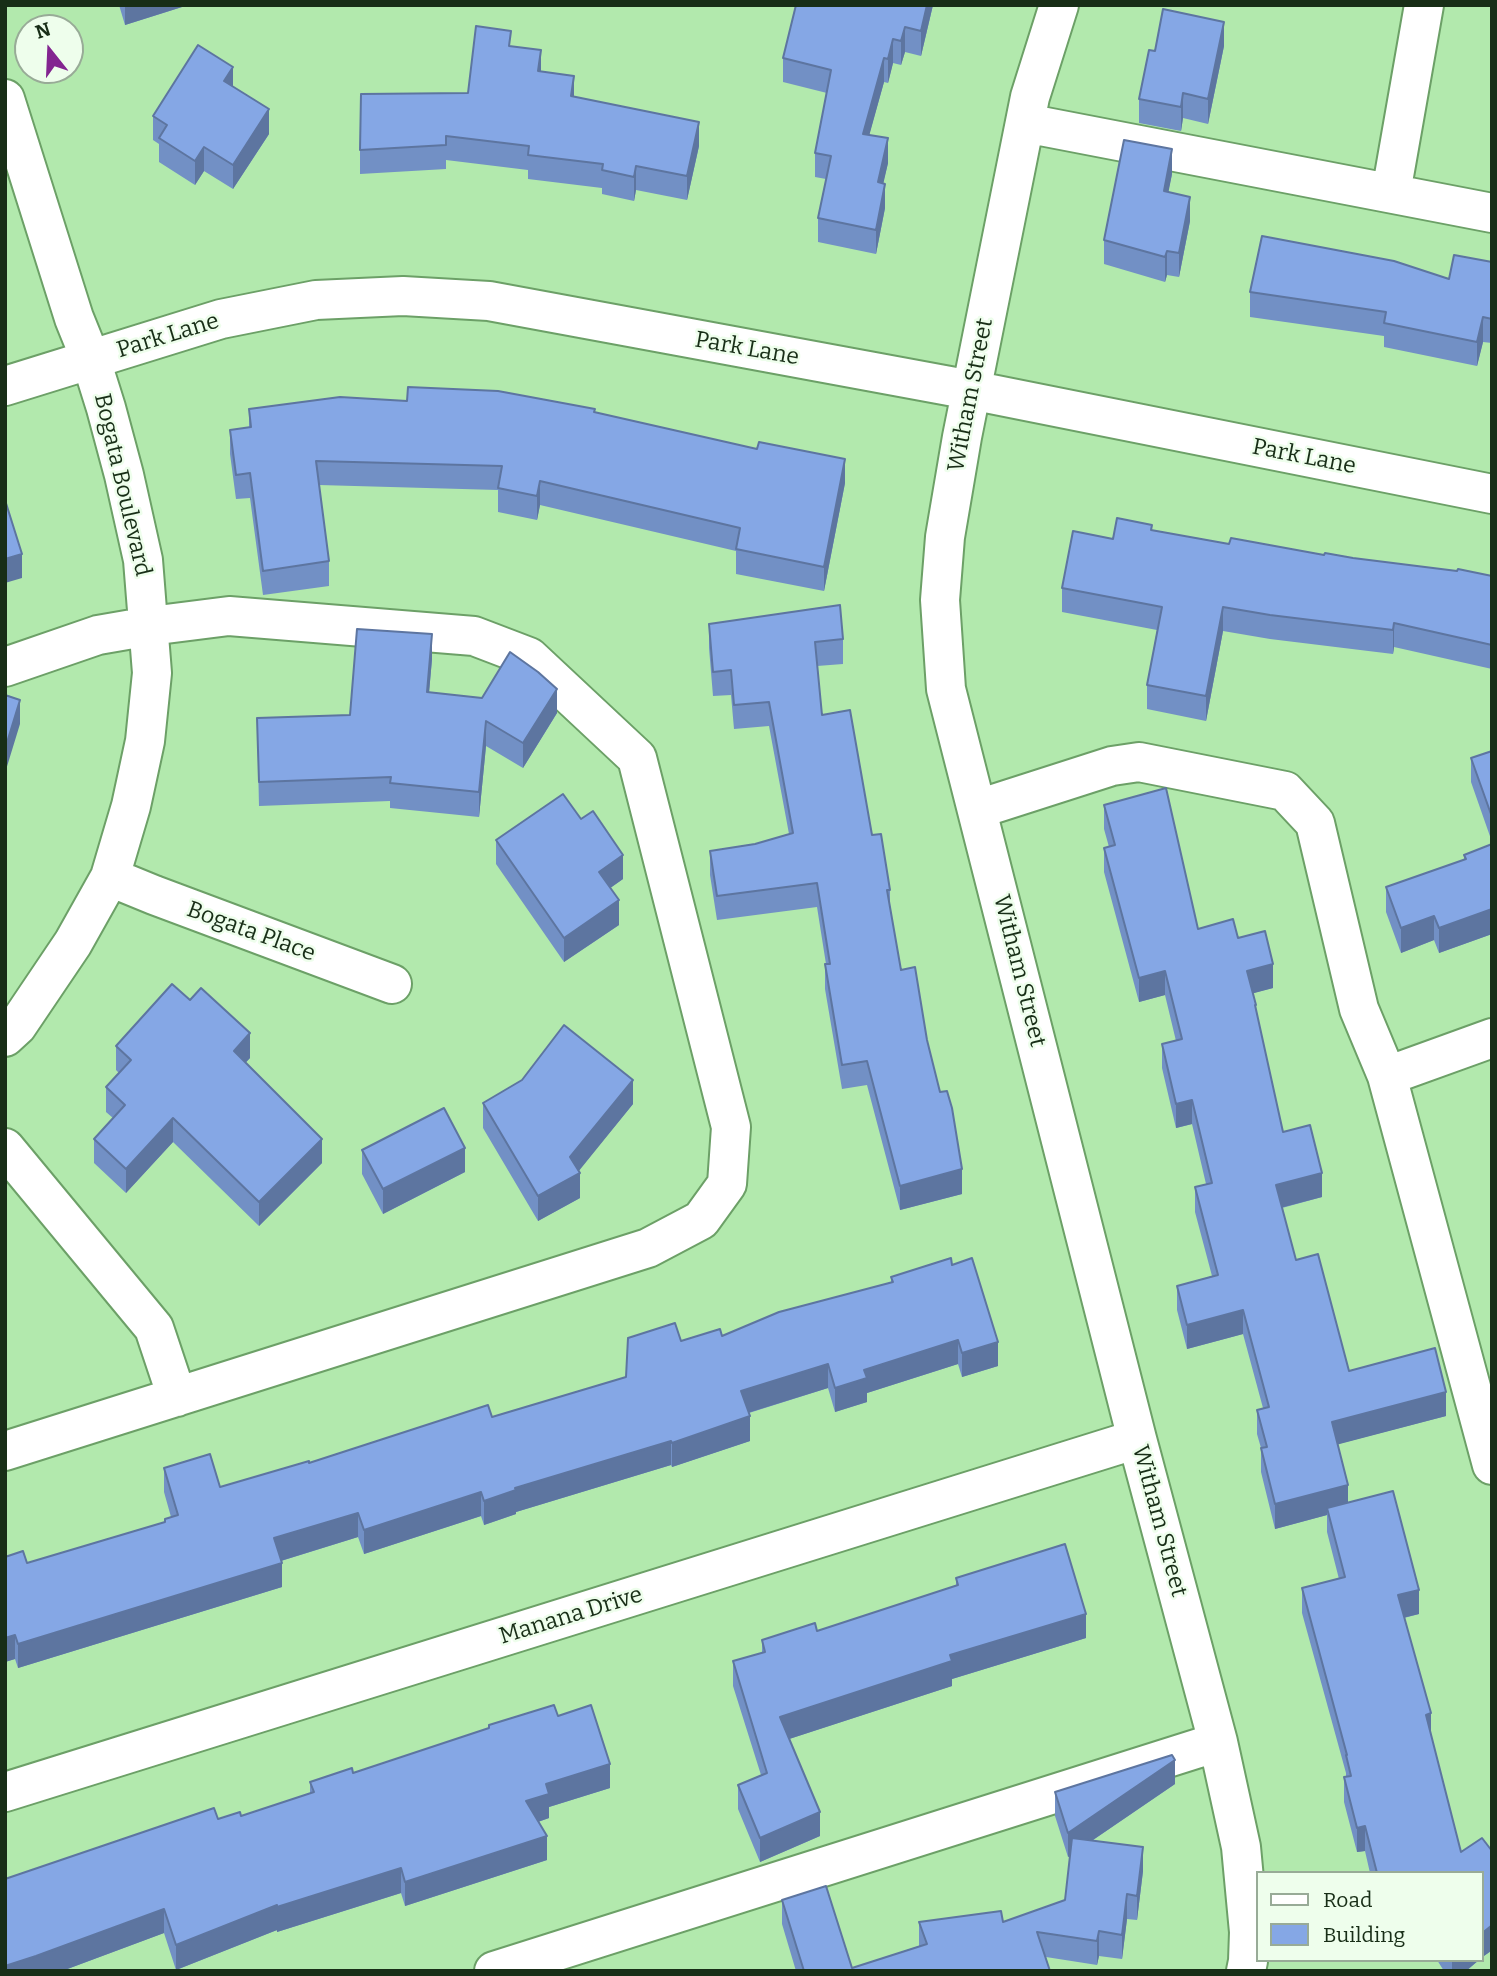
<!DOCTYPE html>
<style>
body{margin:0}
#map{position:relative;width:1497px;height:1976px;overflow:hidden;background:#b2e9ad;font-family:Bitter,serif}
canvas{display:block}
.frame{position:absolute;inset:0;border:7px solid #182e17;pointer-events:none}
.legend{position:absolute;left:1256px;top:1871px;width:228px;height:91px;box-sizing:border-box;background:#eefeec;border:2px solid #98ab97;margin:0;padding:9px 12px;list-style:none;font-size:21px;color:#182e17}
.legend li{display:flex;align-items:center;gap:14px;height:35px}
.legend b{width:35px;border:2px solid #98ab97}
.north{position:absolute;left:14px;top:14px;width:70px;height:70px;box-sizing:border-box;background:#eefeec;border:2px solid #98ab97;border-radius:50%;rotate:342deg;font-size:19px;font-weight:700;line-height:28px;text-align:center;color:#182e17}
.north::after{content:'';display:block;margin:auto;width:24px;height:32px;background:#832590;clip-path:polygon(50% 0,100% 100%,50% 72%,0 100%)}
</style>
<div id="map">
<canvas width="1497" height="1976"></canvas>
<div class="frame"></div>
<ul class="legend">
<li><b style="height:9px;background:#fff"></b>Road</li>
<li><b style="height:19px;background:#85a7e5"></b>Building</li>
</ul>
<div class="north">N</div>
</div>
<script>
const ctx = document.querySelector('canvas').getContext('2d');
ctx.lineJoin = 'round';
function trace(path, color, width, dash) { ctx.strokeStyle = color; ctx.lineWidth = width; ctx.lineCap = dash ? 'butt' : 'round'; ctx.setLineDash(dash || []); ctx.stroke(path); }
function paint(path, color) { ctx.fillStyle = color; ctx.fill(path, 'evenodd'); }
function write(font, color, halo, rows, align = 'center') {
  ctx.font = font + ' Bitter,serif'; ctx.lineWidth = 5; ctx.setLineDash([]); ctx.textBaseline = 'middle'; ctx.strokeStyle = halo; ctx.fillStyle = color; for (const [text, x, y, turn = 0] of rows) {
    ctx.save(); ctx.translate(x, y); ctx.rotate((+turn || 0) * Math.PI / 180); ctx.textAlign = isNaN(turn) ? turn : align; if (halo) ctx.strokeText(text, 0, 0); ctx.fillText(text, 0, 0); ctx.restore();
  }
}
const minor = new Path2D(`
 M1059,5L1030,97L962,437L945,537L940,600L946,689L1137,1439L1218,1742L1241,1847L1249,1932L1248,1961L1246,1971
 M5,99L74,318L91,360L106,408L124,475L143,560L152,673L145,741L131,806L110,877L73,943L17,1026L5,1037
 M1025,123L1492,213
 M1391,193L1424,5
 M5,386L221,319L316,300L403,296L489,301L971,390L1492,494
 M5,667L98,635L150,626L229,616L474,636L529,657L637,758L731,1127L727,1184L701,1220L648,1248L5,1451
 M978,809L1112,766L1139,762L1285,791L1315,823L1359,1009L1387,1076L1492,1465
 M110,877L154,895L392,984
 M1387,1076L1492,1038
 M5,1148L154,1328L177,1397
 M5,1792L1137,1439
 M494,1971L1218,1742`);
trace(minor, '#6ca067', 42);
trace(minor, '#fff', 38);
paint(new Path2D(`
 M119,5H182V7L125,25Z
 M933,5L921,56L905,52L901,65L893,63L888,83L884,82L869,135L888,163L883,183L885,208L876,254L818,242V218L826,179L815,177V153L827,93L783,82V58Z
 M511,46L541,72L574,97L699,146L687,200L636,190L634,201L602,194V188L528,179V170L446,160V169L360,174V150L468,93Z
 M1224,46L1208,124L1183,118L1181,131L1139,123V99L1155,51Z
 M233,86L269,134L233,189L204,171L195,185L159,162V144L153,140V116Z
 M1172,174L1168,192L1190,221L1179,277L1167,275L1165,282L1104,264V240Z
 M1492,262V343L1483,342L1477,366L1384,347V336L1250,317V292L1449,279Z
 M249,409L595,412L845,483L824,591L736,574V551L540,505L537,520L498,512V490L319,485L329,561V586L263,595L250,498L236,499L230,454V430L249,428Z
 M1152,531L1229,544L1324,555L1492,576V669L1394,647L1393,654L1270,639L1223,631L1206,721L1147,709V685L1157,630L1062,612V588L1113,539Z
 M709,624L843,639V664L817,666L822,715L872,835L890,890V909L901,970L927,1040L962,1194L900,1210L867,1085L842,1089L825,989V964H826L817,907L717,920L710,875V851L755,844L789,834L769,726L734,729L731,695L713,696L709,648Z
 M432,659L429,692L557,713L523,768L486,746L479,817L390,808V801L259,806L257,718L350,715Z
 M1492,751V842L1471,782V758Z
 M1104,805L1198,929L1238,938L1273,988L1253,993L1256,1012L1283,1132L1322,1197L1282,1208L1296,1260L1349,1371L1446,1416L1338,1444L1348,1502L1419,1614L1404,1618L1431,1734L1461,1852L1492,1851V1952L1491,1951L1481,1958V1873H1370L1365,1851L1357,1852L1344,1802V1777H1346V1773L1302,1613V1588L1339,1579L1327,1532V1515L1275,1529L1261,1472V1448L1257,1434V1410L1263,1408L1243,1334L1187,1349L1177,1310V1286L1212,1276L1195,1212V1187L1206,1184L1192,1124L1176,1128L1162,1068V1044L1176,1041L1165,995L1139,1002L1104,872V848L1109,847L1104,829Z
 M581,819L623,879L610,888L619,925L564,962L496,864V840Z
 M1492,844V934L1439,953L1434,940L1401,953L1386,912V887L1464,860V855Z
 M116,1046L250,1058L245,1063L322,1163L259,1226L173,1142L126,1193L94,1163V1139L113,1118L106,1112V1087L119,1073L116,1070Z
 M483,1103L633,1104L578,1171L580,1198L538,1221L483,1128Z
 M362,1150L465,1172L383,1214L362,1174Z
 M952,1265L998,1366L962,1377L958,1364L867,1393V1402L835,1412L828,1388L749,1413L750,1441L672,1467L671,1465L516,1512V1514L484,1525L481,1516L364,1554L358,1537L281,1561L282,1587L18,1668L15,1659L5,1662L27,1563L165,1522V1519L171,1517L164,1492V1468L220,1487L309,1463L492,1417L626,1377L681,1341L722,1336L891,1282V1277Z
 M956,1578L1086,1638L952,1679V1686L789,1739L820,1836L760,1862L738,1809V1785L761,1775L733,1686V1661L762,1653V1640L817,1631L956,1586Z
 M558,1716L610,1788L549,1807V1818L538,1822L547,1860L405,1906L401,1893L277,1932V1930L176,1970L164,1933L62,1971L218,1819L241,1816L310,1793V1782L353,1773L489,1728V1725Z
 M1175,1784L1093,1840L1143,1871L1137,1920L1127,1919L1122,1959L1099,1956L1097,1965L1046,1957L1050,1971H796L782,1924V1900L852,1968L919,1946V1922H1003L1065,1900L1070,1856L1068,1857L1055,1816V1792Z
 M1437,1960H1479L1466,1971H1444Z`), '#7290c5');
paint(new Path2D(`
 M125,5H182V7L125,25Z
 M927,5H933L921,56V31Z
 M1224,22V46L1208,124V99Z
 M905,27V52L901,65V41Z
 M893,39V63L888,83V59Z
 M541,50V74L538,71Z
 M884,58V82L863,158V134Z
 M233,67V91L224,81Z
 M574,76V100L571,96Z
 M1183,93V118L1181,131V107Z
 M269,109V134L233,189V165Z
 M699,122V146L687,200V176Z
 M888,138V163L878,207V182Z
 M204,147V171L195,185V161Z
 M1172,149V174L1164,215V191Z
 M636,166V190L634,201V177Z
 M885,184V208L876,254V230Z
 M1190,197V221L1179,277V253Z
 M1167,251V275L1165,282V257Z
 M1483,317V342L1477,366V342Z
 M845,459V483L824,591V567Z
 M540,481V505L537,520V496Z
 M22,554V578L5,583V559Z
 M1223,607V631L1206,721V696Z
 M1394,623V647L1393,654V630Z
 M432,634V659L427,716V692Z
 M557,689V713L523,768V743Z
 M20,700V724L5,773V749Z
 M486,721V746L479,817V792Z
 M623,855V879L599,896V872Z
 M619,900V925L564,962V938Z
 M1492,909V934L1439,953V928Z
 M1434,916V940L1401,953V928Z
 M1273,964V988L1247,995V971Z
 M1165,971V995L1139,1002V978Z
 M250,1033V1058L234,1075V1051Z
 M633,1080V1104L574,1177L580,1173V1198L538,1221V1196Z
 M1192,1100V1124L1176,1128V1104Z
 M173,1118V1142L126,1193V1169Z
 M322,1139V1163L259,1226V1202Z
 M465,1148V1172L383,1214V1189Z
 M962,1169V1194L900,1210V1186Z
 M1322,1173V1197L1276,1209V1185Z
 M1243,1310V1334L1187,1349V1325Z
 M958,1340V1364L867,1393V1402L835,1412V1388L864,1370Z
 M998,1342V1366L962,1377V1353Z
 M828,1364V1388L741,1415V1391Z
 M1446,1392V1416L1332,1446V1422Z
 M750,1416V1441L672,1467V1443Z
 M671,1441V1465L516,1512V1514L484,1525V1501L515,1488Z
 M1348,1485V1509L1327,1508V1515L1275,1529V1504Z
 M481,1492V1516L364,1554V1530Z
 M358,1513V1537L274,1563V1538Z
 M282,1563V1587L18,1668V1644Z
 M1419,1590V1614L1398,1619V1595Z
 M1086,1614V1638L952,1679V1686L780,1742V1717L950,1655Z
 M15,1635V1659L5,1662V1638Z
 M1431,1713V1738L1426,1715Z
 M1175,1760V1784L1068,1857V1833Z
 M610,1764V1788L549,1807V1818L526,1826V1801L546,1784Z
 M820,1812V1836L760,1862V1838Z
 M1365,1826V1851L1357,1852V1828Z
 M547,1836V1860L405,1906V1882Z
 M1143,1847V1871L1137,1920V1896Z
 M401,1868V1893L277,1932V1907Z
 M1127,1894V1919L1122,1959V1935Z
 M277,1905V1930L176,1970V1945Z
 M164,1909V1933L62,1971H5V1966Z
 M1491,1926V1951L1481,1958V1934Z
 M1099,1931V1956L1097,1965V1941Z
 M1452,1960H1479L1466,1971H1452Z`), '#5d75a0');
const building = new Path2D(`
 M796,5H927L921,31L905,27L901,41L893,39L888,59L884,58L863,134L888,138L878,182L885,184L876,230L818,218L831,156L815,153L831,70L783,58Z
 M1163,9L1224,22L1208,99L1183,93L1181,107L1139,99L1149,50L1155,51Z
 M476,26L511,31L509,46L541,50L538,71L574,76L571,96L699,122L687,176L636,166L634,177L602,170L603,164L528,155L529,146L446,136V145L360,150L361,94L468,93Z
 M198,45L233,67L224,81L269,109L233,165L204,147L195,161L159,138L167,125L153,116Z
 M1124,140L1172,149L1164,191L1190,197L1179,253L1167,251L1165,257L1104,240Z
 M1262,236L1394,261L1449,279L1454,255L1492,262V319L1483,317L1477,342L1384,323L1386,312L1250,292Z
 M408,387L498,391L595,409L594,412L757,449L759,442L845,459L824,567L736,549L740,528L540,481L537,496L498,488L502,466L316,461L329,561L263,571L250,473L236,475L230,430L251,427L249,409L340,397L407,401Z
 M5,500L22,554L5,559Z
 M1117,518L1152,525L1151,530L1229,544L1231,538L1324,555L1325,553L1353,558L1457,571L1458,569L1492,576V645L1394,623L1393,630L1270,615L1223,607L1206,696L1147,685L1162,607L1062,588L1073,531L1113,539Z
 M840,605L843,639L815,642L822,715L850,710L872,835L881,834L890,890H887L901,970L915,967L927,1040L940,1092L947,1091L952,1108L962,1169L900,1186L867,1061L842,1065L825,964H830L817,883L717,896L710,851L755,844L793,833L769,702L734,705L731,670L713,672L709,624Z
 M357,629L432,634L427,692L482,698L510,652L538,672L557,689L523,743L486,721L479,792L390,783L391,777L259,782L257,718L350,715Z
 M5,695L20,700L5,749Z
 M1492,751V817L1471,758Z
 M1166,788L1198,929L1233,919L1238,938L1265,931L1273,964L1247,971L1256,1005H1255L1283,1132L1310,1125L1322,1173L1276,1185L1296,1260L1318,1254L1349,1371L1435,1348L1446,1392L1332,1422L1348,1485L1275,1504L1261,1448L1267,1447L1257,1410L1269,1407L1243,1310L1187,1325L1177,1286L1218,1275L1195,1187L1212,1183L1192,1100L1176,1104L1162,1044L1182,1039L1165,971L1139,978L1104,848L1115,845L1104,805Z
 M563,794L581,819L593,811L623,855L599,872L619,900L564,938L496,840Z
 M1492,844V909L1439,928L1434,916L1401,928L1386,887L1466,859L1464,855Z
 M172,984L190,1000L201,988L250,1033L234,1051L322,1139L259,1202L173,1118L126,1169L94,1139L125,1105L106,1087L131,1060L116,1046Z
 M564,1025L633,1080L570,1157L580,1173L538,1196L483,1103L522,1080Z
 M444,1108L465,1148L383,1189L362,1150Z
 M951,1258L952,1265L972,1258L998,1342L962,1353L958,1340L864,1370L867,1378L835,1388L828,1364L741,1391L750,1416L672,1443L671,1441L515,1488L516,1490L484,1501L481,1492L364,1530L358,1513L274,1538L282,1563L18,1644L15,1635L5,1638V1557L23,1551L27,1563L165,1522V1519L178,1515L164,1468L210,1454L220,1487L309,1461V1463L488,1405L492,1417L626,1377L628,1338L675,1323L681,1341L720,1329L722,1336L779,1312L893,1282L891,1277Z
 M1393,1491L1419,1590L1398,1595L1431,1713L1426,1715L1461,1852L1482,1838L1492,1851V1928L1491,1926L1481,1934V1873H1377L1365,1826L1357,1828L1344,1777L1351,1776L1346,1755H1347L1302,1588L1345,1577L1327,1508Z
 M1065,1544L1086,1614L950,1655L952,1661L780,1717L820,1812L760,1838L738,1785L767,1773L733,1661L765,1652L762,1640L815,1623L817,1631L958,1585L956,1578Z
 M554,1705L558,1716L591,1705L610,1764L546,1784L549,1794L526,1801L547,1836L405,1882L401,1868L277,1907V1905L176,1945L164,1909L36,1956L5,1966V1879L214,1808L218,1819L240,1812L241,1816L314,1792L310,1782L352,1768L353,1773L489,1728V1725Z
 M1172,1755L1175,1760L1068,1833L1055,1792Z
 M1072,1838L1143,1847L1137,1896L1127,1894L1122,1935L1099,1931L1097,1941L1037,1932L1050,1971H804L782,1900L826,1886L852,1968L927,1944L919,1922L1001,1911L1003,1922L1065,1900Z`);
paint(building, '#85a7e5');
trace(building, '#5d75a0', 2);
write('23px', '#182e17', '#eefeec', [
 ["Park Lane",168,336,-17],
 ["Park Lane",747,349,10],
 ["Witham Street",971,395,-79],
 ["Park Lane",1304,457,11],
 ["Bogata Boulevard",122,485,77],
 ["Bogata Place",251,932,20],
 ["Witham Street",1019,971,76],
 ["Witham Street",1159,1521,75],
 ["Manana Drive",571,1616,-17]
]);
</script>
